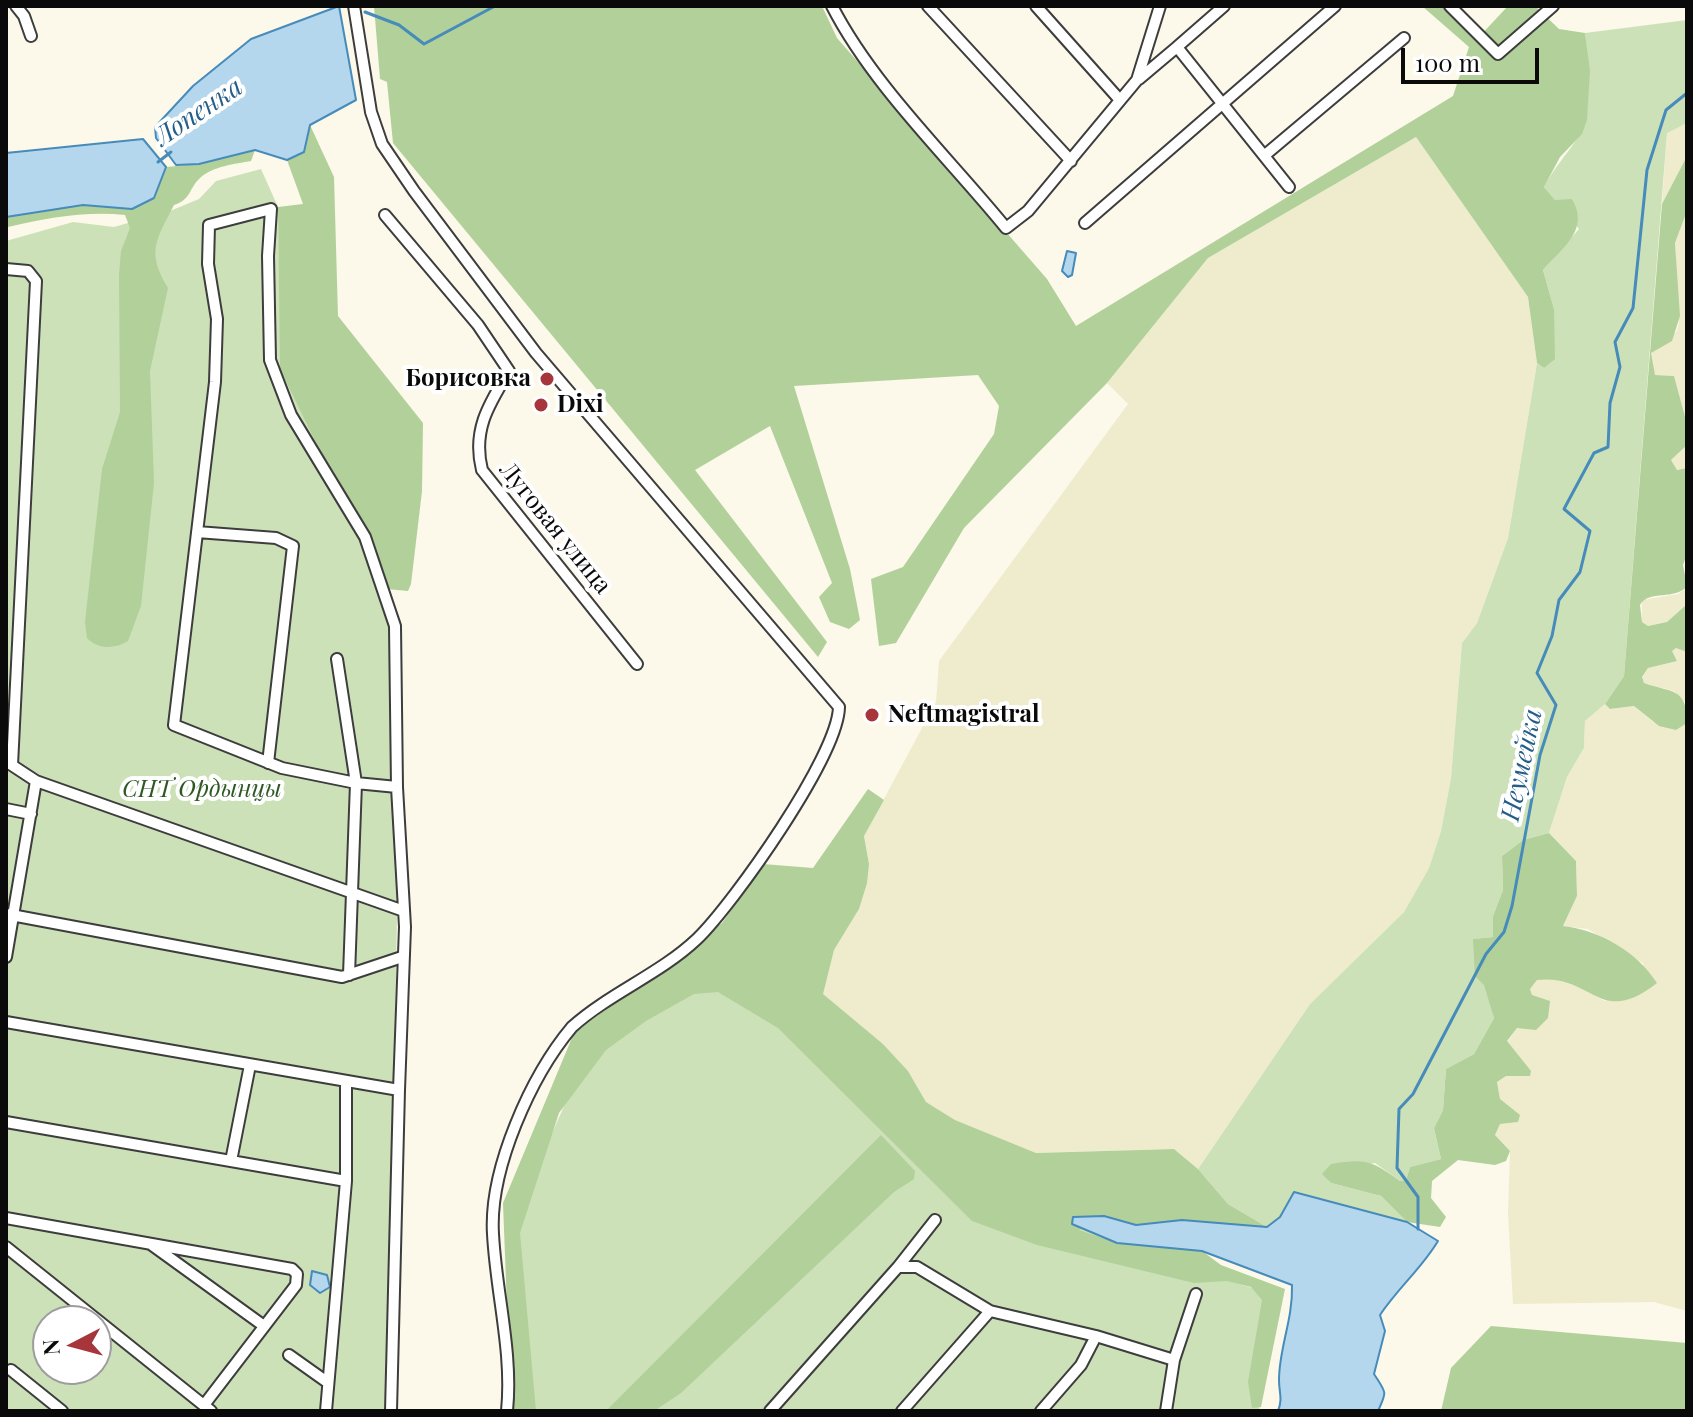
<!DOCTYPE html>
<meta charset="utf-8">
<style>
body{margin:0}
#map{position:relative;width:1693px;height:1417px;overflow:hidden;background:#fcf8ea;font-family:"Playfair Display",serif}
canvas{display:block}
.frame{position:absolute;inset:0;border:8px solid #0a0a0a;pointer-events:none}
.north{position:absolute;left:32px;top:1305px;width:80px;height:80px;box-sizing:border-box;background:#fff;border:2px solid #9d9d9d;border-radius:50%;rotate:264deg;font-size:22px;font-weight:700;line-height:32px;text-align:center;color:#0a0a0a}
.north::after{content:'';display:block;margin:auto;width:28px;height:36px;background:#a6363b;clip-path:polygon(50% 0,100% 100%,50% 72%,0 100%)}
.scale{position:absolute;left:1401px;top:48px;width:138px;height:36px;box-sizing:border-box;border:4px solid #0a0a0a;border-top:0;padding-left:10px;font-size:24px;line-height:28px;white-space:nowrap;color:#0a0a0a;-webkit-text-stroke:6px #fff;paint-order:stroke}
</style>
<div id="map">
<canvas width="1693" height="1417"></canvas>
<div class="frame"></div>
<div class="north">N</div>
<div class="scale">100 m</div>
</div>
<script>
const ctx = document.querySelector('canvas').getContext('2d');
ctx.lineJoin = 'round';
function paint(path, color) { ctx.fillStyle = color; ctx.fill(path, 'evenodd'); }
function trace(path, color, width, dash) { ctx.strokeStyle = color; ctx.lineWidth = width; ctx.lineCap = dash ? 'butt' : 'round'; ctx.setLineDash(dash || []); ctx.stroke(path); }
function write(font, color, halo, rows, align = 'center') {
  ctx.font = font + ' "Playfair Display",serif'; ctx.lineWidth = 8; ctx.setLineDash([]); ctx.textBaseline = 'middle'; ctx.strokeStyle = halo; ctx.fillStyle = color; for (const [text, x, y, turn = 0] of rows) {
    ctx.save(); ctx.translate(x, y); ctx.rotate((+turn || 0) * Math.PI / 180); ctx.textAlign = isNaN(turn) ? turn : align; if (halo) ctx.strokeText(text, 0, 0); ctx.fillText(text, 0, 0); ctx.restore();
  }
}
paint(new Path2D(`
 M1687,123V156L1662,204L1667,132Z
 M1416,137L1528,297L1537,363L1508,538L1477,623L1462,643L1451,778L1441,831L1429,868L1404,912L1310,1004L1198,1169L1174,1149L1036,1153L955,1120L926,1102L908,1071L883,1044L822,994L834,950L859,909L869,864L864,836L936,702L939,661L1128,404L1107,383L1208,258Z
 M1687,211V424L1674,376L1655,375L1650,358L1651,353L1677,331L1679,322L1675,243Z
 M1687,445V468L1677,470L1671,460Z
 M1687,586V604L1667,622L1648,626L1642,622V600L1679,594Z
 M1676,648L1687,652V704L1674,691L1643,683L1642,678L1648,668L1677,661L1671,651Z
 M1605,704L1610,709L1634,706L1653,722L1687,723V1311L1654,1302L1513,1304L1508,1213L1510,1151L1495,1135L1500,1124L1517,1122L1500,1099L1497,1082L1506,1076H1530L1507,1042L1517,1028L1532,995L1530,989L1537,980L1560,977L1605,1001L1644,964L1588,929L1563,926L1577,896L1576,861L1549,833L1567,777L1584,748L1585,721Z`), '#eeeccd');
paint(new Path2D(`
 M1687,20V123L1667,133L1624,676L1605,704L1585,721L1584,748L1567,777L1549,833L1523,840L1502,856L1503,890L1493,916V937L1474,939L1494,1018L1474,1054L1446,1069L1443,1110L1434,1128L1441,1159L1410,1167L1406,1180L1400,1181L1375,1163L1323,1173L1331,1183L1381,1196L1407,1222L1294,1192L1280,1217L1267,1227L1228,1204L1198,1169L1310,1004L1404,912L1429,868L1441,831L1451,778L1462,643L1477,623L1508,538L1537,363L1544,368L1554,309L1543,270L1579,229L1544,187C1554,168 1567,154 1579,136C1593,117 1588,56 1585,33Z
 M261,169L278,207L281,369L387,589L399,788L389,1411H6V241L73,222L114,227L170,211L199,199L216,181ZM48,1321H96V1369H48Z
 M715,981L1155,1258L1272,1294L1259,1411H533L516,1214L586,1057L677,986Z`), '#cde1b9');
paint(new Path2D(`
 M374,6H822L837,38L1047,279L1076,326L1453,96L1469,47L1422,6H1444L1478,38L1508,6H1535L1559,29L1585,33L1590,71L1587,120L1582,134L1560,157L1544,187L1555,200L1572,199C1590,230 1563,247 1543,270L1554,309L1555,359L1544,368L1537,363L1528,297L1416,137L1208,258L1107,383L964,528L896,643L879,646L871,579L903,567L994,434L999,406L978,375L794,386L850,569L860,620L849,629L830,622L819,597L832,583L770,426L695,470L827,642L818,657L393,143L387,82L380,79Z
 M310,125L334,177L338,316L423,423L422,491L411,584L408,591L387,589L280,369L278,207L303,204L287,160L304,151Z
 M255,150L251,161C235,164 213,166 200,178C189,188 191,200 174,205C156,240 146,252 168,288L150,371L154,483L141,606L128,641C115,649 98,650 87,638L85,622L102,469L120,412L119,275L121,251L130,228L125,215C85,211 48,218 8,227L6,217L83,205L132,209L154,198L166,167L199,164Z
 M1687,156V211L1675,243L1680,316L1672,341L1651,353L1655,375L1674,376L1687,424V445L1671,460L1677,470L1687,468V554L1683,565L1687,586C1675,601 1649,589 1640,605L1642,622L1648,626L1667,622L1687,604V652L1676,648L1672,651L1677,661L1648,668L1642,677L1644,683C1672,693 1687,687 1687,723L1676,730L1659,726L1634,706L1610,709L1605,704L1624,676L1662,204Z
 M868,789L884,800L864,836L869,864L867,883L859,909L834,950L823,994L883,1044L908,1071L926,1102L955,1120L1036,1153L1174,1149L1198,1169L1228,1204L1267,1227L1182,1220L1136,1225L1104,1216L1079,1230L1117,1243L1202,1251L1221,1265L1285,1289L1261,1407L1252,1408L1248,1382L1262,1300L1251,1287L1227,1281L1194,1283L1037,1245L972,1221L778,1028L718,992L694,994L646,1021L606,1050L559,1113L520,1233L536,1411H511L503,1203L574,1033L722,923L763,864L813,868Z
 M1549,833L1576,861L1577,896L1563,926C1601,931 1636,951 1657,983C1599,1029 1593,973 1537,980L1530,989L1532,995L1550,1001L1548,1018L1536,1030L1517,1028L1507,1041L1531,1071L1530,1076H1506L1497,1082L1500,1099L1520,1115L1518,1122L1500,1124L1495,1135L1510,1151L1506,1161L1495,1165L1458,1160L1432,1181L1431,1198L1446,1217L1440,1227L1407,1222L1381,1196L1331,1183L1322,1174L1331,1164C1366,1158 1372,1161 1400,1181L1406,1180L1410,1167L1441,1159L1434,1128L1443,1110L1446,1069L1474,1054L1494,1018L1484,985L1475,976L1473,939L1493,937V916L1503,890L1502,856L1523,840Z
 M881,1135L915,1171L914,1179L894,1192L681,1393L654,1411H606Z
 M1491,1326L1687,1343V1411H1441L1451,1368Z`), '#b2d09a');
const water = new Path2D(`
 M339,6L356,100L310,125L304,152L287,160L255,150L199,164L176,165L156,138L155,127L193,86L251,39Z
 M143,139L166,167L154,198L132,209L83,205L6,217V153Z
 M1067,251L1076,253L1072,275L1068,277L1062,271Z
 M1294,1192L1407,1222L1438,1241C1422,1268 1398,1288 1380,1315L1385,1331L1374,1374C1387,1394 1387,1391 1378,1411H1278C1283,1398 1279,1393 1279,1380C1279,1348 1293,1320 1292,1285L1202,1251L1117,1243L1072,1224L1073,1217L1104,1216L1136,1225L1182,1220L1267,1227L1280,1217Z
 M312,1271L327,1275L330,1287L320,1293L310,1285Z`);
paint(water, '#b5d7ed');
trace(water, '#468bb9', 2);
trace(new Path2D(`
 M365,12L399,25L424,44L495,6
 M158,162L171,152
 M1418,1229V1197L1397,1168L1399,1109L1413,1094L1486,954L1504,932L1512,906L1540,755L1556,705L1537,673L1552,636L1559,600L1580,572L1590,531L1564,509L1594,453L1608,447L1610,403L1620,367L1615,342L1633,308L1647,170L1666,110L1687,93`), '#468bb9', 3);
const minor = new Path2D(`
 M16,6L24,16L31,36
 M354,6L371,112L382,144L414,191L536,353L839,707C838,756 734,903 697,939C660,974 610,993 572,1027C531,1076 489,1169 493,1234C496,1293 513,1352 507,1411
 M832,6C873,86 949,158 1006,228L1028,211L1137,80L1160,6
 M928,6L1071,161
 M1036,6L1119,99
 M1450,6L1498,54L1553,6
 M1177,47L1224,6
 M1139,79L1177,47L1289,187
 M1265,155L1404,38
 M385,215L478,325L509,371C489,404 472,430 482,470L637,664
 M1085,223L1335,6
 M6,269L28,271L36,281L12,765
 M197,532L276,538L293,546L268,763
 M337,659L356,783L349,975
 M36,781L401,910
 M397,787L356,783L282,768L174,725L215,382L217,319L208,264L209,225L271,209L268,256L270,360L291,415L365,537L395,626L397,787L405,927L399,1090
 M6,809L31,814
 M6,914L342,977L402,957
 M6,957L36,781L7,762
 M6,1022L399,1090L391,1411
 M6,1122L346,1181V1082
 M231,1161L250,1065
 M6,1218L292,1269L297,1274L296,1285L204,1405
 M152,1245L264,1326
 M6,1247L211,1411
 M898,1267L935,1220
 M289,1355L327,1382
 M1174,1360L1196,1294
 M11,1370L62,1411
 M326,1411L346,1181
 M770,1411L898,1267H917L990,1311L1096,1336L1174,1360L1166,1411
 M902,1411L990,1311
 M1041,1411L1081,1365L1096,1336`);
trace(minor, '#3d3d3d', 14);
trace(minor, '#fff', 10);
for (const [x, y, r, color] of [
 [547,379,8,"#a6363b"],
 [541,405,8,"#a6363b"],
 [872,715,8,"#a6363b"]
]) { const dot = new Path2D(); dot.arc(x, y, r, 0, 2 * Math.PI); ctx.fillStyle = color; ctx.fill(dot); trace(dot, '#fff', 3); }
write('bold 24px', '#0a0a0a', '#fff', [
 ["Борисовка",531,379,"right"],
 ["Dixi",557,405],
 ["Neftmagistral",888,715]
], 'left');
write('24px', '#0a0a0a', '#fff', [
 ["Луговая улица",555,528,51]
]);
write('italic 24px', '#2e5824', '#fff', [
 ["СНТ Ордынцы",202,790]
]);
write('italic 26px', '#255d89', '#fff', [
 ["Лопенка",199,112,-34],
 ["Неумейка",1522,765,-78]
]);
</script>
